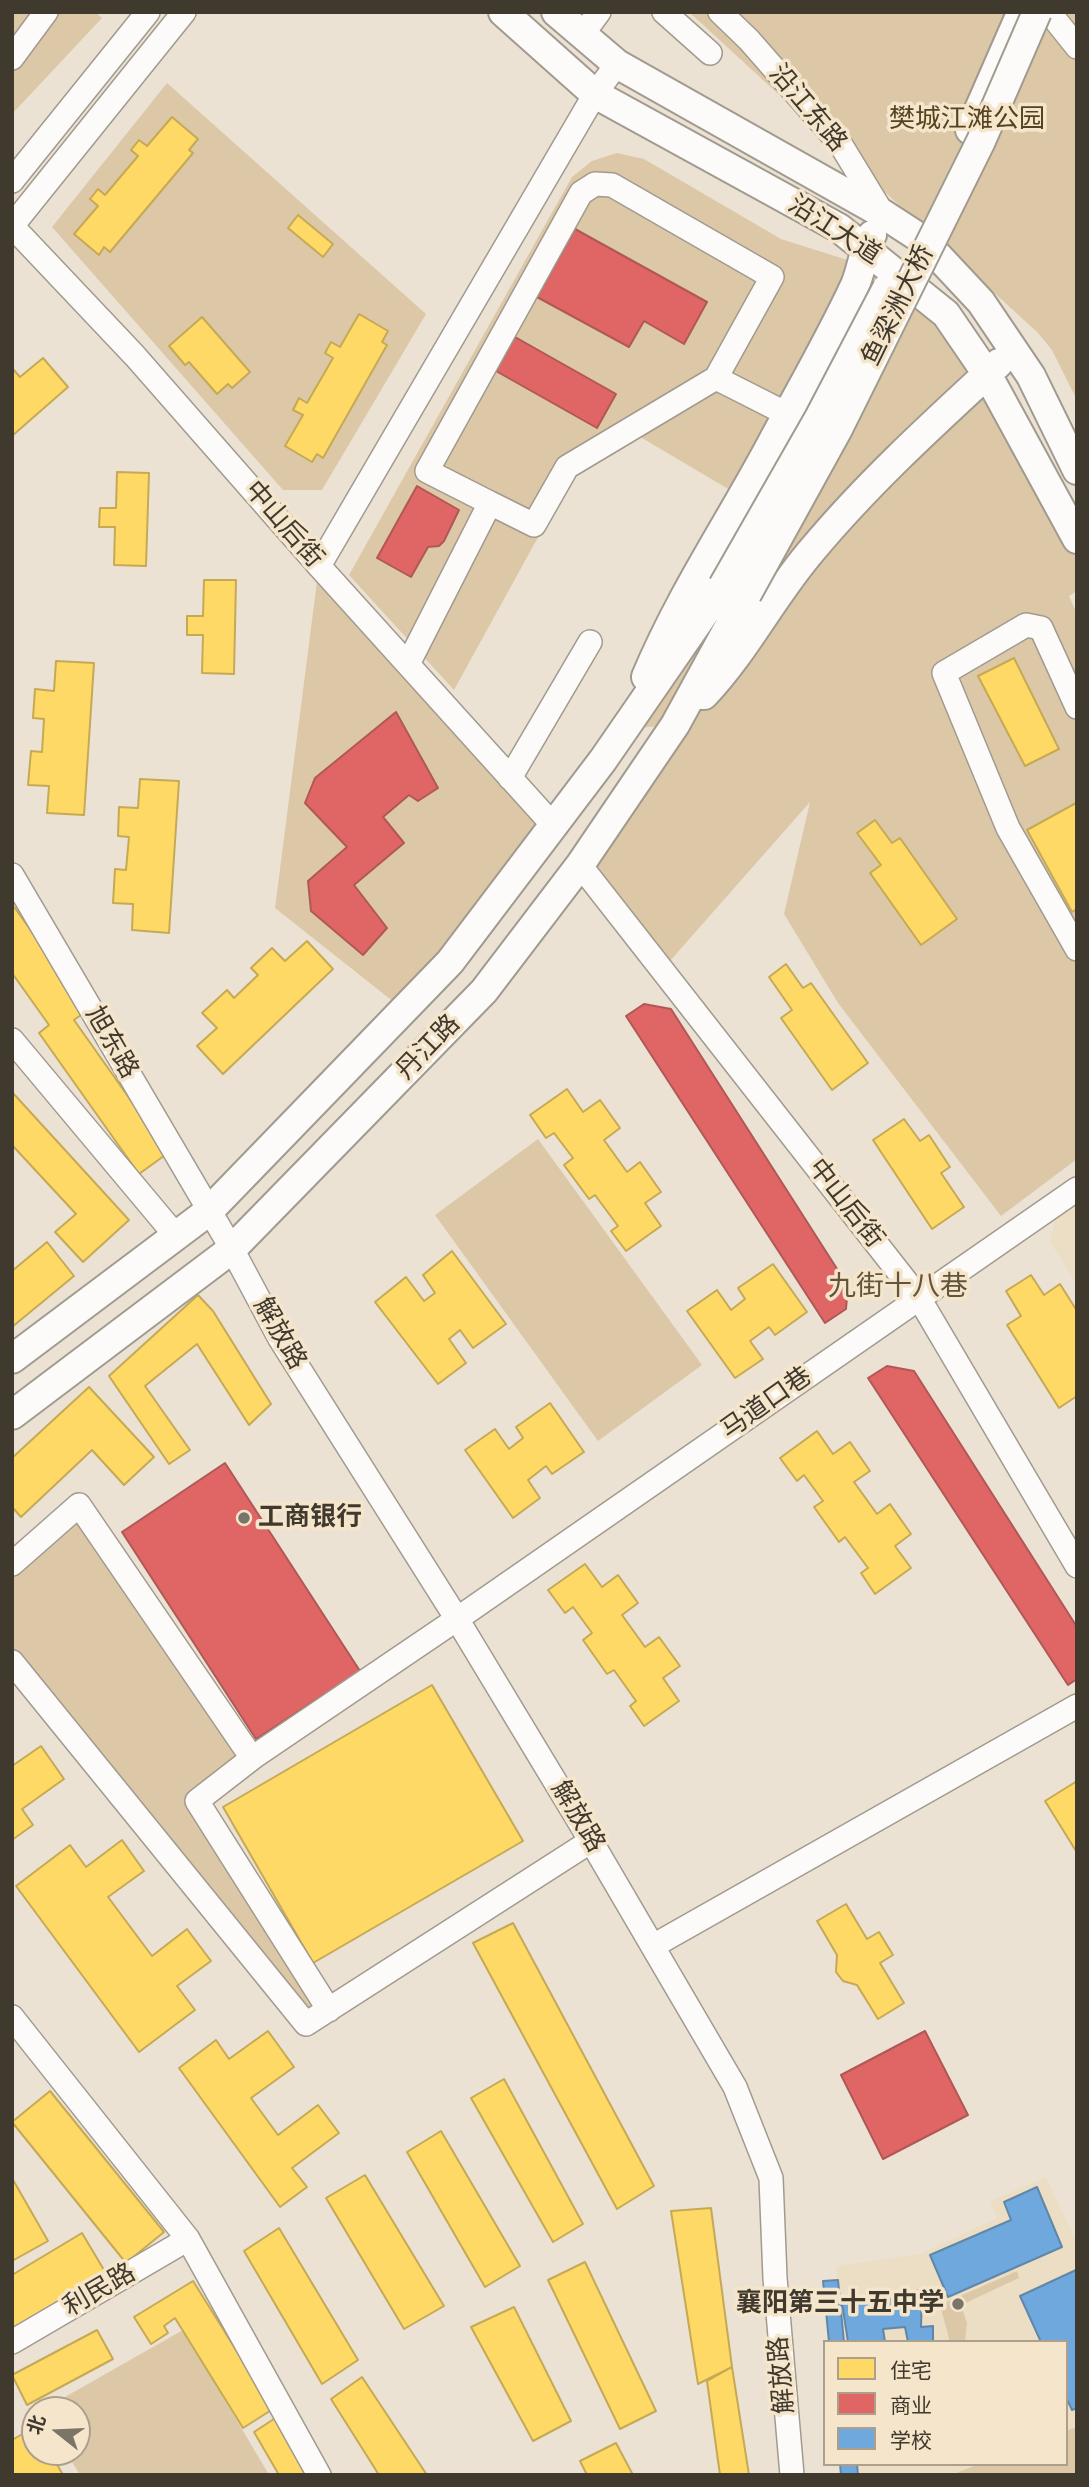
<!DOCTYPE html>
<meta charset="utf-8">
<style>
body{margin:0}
#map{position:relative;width:1089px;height:2487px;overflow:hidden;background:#ebe2d4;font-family:"Sofia Sans Condensed","Noto Sans SC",sans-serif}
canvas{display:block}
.frame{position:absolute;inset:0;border:14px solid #3f392e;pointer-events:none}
.legend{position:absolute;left:823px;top:2340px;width:245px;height:126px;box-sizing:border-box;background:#f4e5cb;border:2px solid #aca08c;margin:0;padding:9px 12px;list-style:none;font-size:21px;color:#3f392e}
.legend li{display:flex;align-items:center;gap:14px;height:35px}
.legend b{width:35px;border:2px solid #aca08c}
.north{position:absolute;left:21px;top:2396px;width:70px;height:70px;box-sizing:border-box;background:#f4e5cb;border:2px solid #aca08c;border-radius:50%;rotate:288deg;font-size:19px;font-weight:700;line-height:28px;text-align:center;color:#3f392e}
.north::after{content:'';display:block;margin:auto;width:24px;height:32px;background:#7b7468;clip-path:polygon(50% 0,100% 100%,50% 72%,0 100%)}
</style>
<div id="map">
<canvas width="1089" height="2487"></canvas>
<div class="frame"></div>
<ul class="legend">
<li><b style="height:19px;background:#ffd966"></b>住宅</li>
<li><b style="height:19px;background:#e06666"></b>商业</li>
<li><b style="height:19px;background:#6fa8dc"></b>学校</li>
</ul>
<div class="north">北</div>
</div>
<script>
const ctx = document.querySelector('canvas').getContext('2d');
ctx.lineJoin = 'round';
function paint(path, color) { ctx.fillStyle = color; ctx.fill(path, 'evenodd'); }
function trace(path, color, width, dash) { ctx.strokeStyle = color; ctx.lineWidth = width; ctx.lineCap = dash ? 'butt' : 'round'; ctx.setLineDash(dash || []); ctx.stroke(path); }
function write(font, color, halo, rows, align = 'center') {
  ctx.font = font + ' "Sofia Sans Condensed","Noto Sans SC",sans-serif'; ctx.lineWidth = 7; ctx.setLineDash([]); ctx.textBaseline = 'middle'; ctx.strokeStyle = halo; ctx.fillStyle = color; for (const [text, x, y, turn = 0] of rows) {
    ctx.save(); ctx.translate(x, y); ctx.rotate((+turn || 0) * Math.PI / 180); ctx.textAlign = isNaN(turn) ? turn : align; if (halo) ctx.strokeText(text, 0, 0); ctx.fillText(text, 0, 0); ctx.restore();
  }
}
paint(new Path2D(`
 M1077,1201V1285L1050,1242L1056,1215Z
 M1046,2177L1077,2242V2475H858L857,2464H1066V2342H844L836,2266L920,2254L997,2218L990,2201Z`), '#ecdec5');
paint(new Path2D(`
 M12,12H95L102,18L12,114Z
 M689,12H1077V400L1052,350L1038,333Z
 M167,83L426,314L322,490H283L52,227Z
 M617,153L644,159L781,239L860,264L946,314L1077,539V591L1069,596L1077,614V1159L1001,1216L838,1003L784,914L810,802L662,970L580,865L674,725L624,729L740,496L637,435L575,470L454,690L349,575L572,177L592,161Z
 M319,566L553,825L404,1010L275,908Z
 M538,1139L702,1365L598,1441L435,1215Z
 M79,1505L252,1758L197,1802L329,2010L306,2024L12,1662V1564Z
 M1017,2271L1019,2278L961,2305L967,2323L965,2342H950L940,2305Z
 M183,2330L268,2473L80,2475L66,2452H77V2410H42Z
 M1077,2427V2475H951L979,2464H1066V2431Z`), '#dcc8a7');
const homes = new Path2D(`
 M172,117L198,139L189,150L193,153L110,252L104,247L99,255L74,234L98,206L90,199L98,189L105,195L138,156L131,150L139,140L147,146Z
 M298,215L333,244L323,257L288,228Z
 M359,314L388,331L382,342L387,345L323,458L317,454L312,462L285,446L303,415L293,410L299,398L307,403L333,358L325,353L331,342L340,347Z
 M202,317L250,372L232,388L228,384L217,394L189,362L185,365L169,346Z
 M43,358L68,387L12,436V368L20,377Z
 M117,472L149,473L146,566L114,565L115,527H99L100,508H116Z
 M204,580H236L234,674L202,673L203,635H187V616H203Z
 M1014,658L1059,749L1025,766L978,676Z
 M56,661L94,663L84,815L47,813L49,786L28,785L31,751L42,752L44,719L33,718L35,689L54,691Z
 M140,779L179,781L169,933L132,930L133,904L113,903L115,869L126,870L129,837L118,836L119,807L138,808Z
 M1076,803L1077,909L1072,912L1027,830Z
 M875,820L892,843L900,838L957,919L921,945L870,873L881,865L857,833Z
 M12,904L88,1010L74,1020L168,1153L139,1174L39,1033L49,1025L12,973Z
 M307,941L333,969L223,1074L197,1046L217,1028L202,1013L227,990L234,998L258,975L251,968L272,948L285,961Z
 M786,964L803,988L811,983L868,1063L832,1090L781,1018L792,1010L769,977Z
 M567,1089L583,1112L600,1100L620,1128L604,1140L627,1172L640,1162L661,1192L645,1203L661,1226L626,1251L611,1231L618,1226L595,1195L589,1199L564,1165L573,1158L554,1133L546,1138L530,1115Z
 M12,1092L129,1220L83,1262L55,1232L76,1214L12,1145Z
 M904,1119L920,1141L929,1135L950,1167L941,1173L964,1207L932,1229L873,1140Z
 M47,1242L74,1276L12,1327V1271Z
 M452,1251L506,1324L473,1348L460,1330L449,1339L466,1363L438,1384L375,1302L406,1277L424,1301L435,1293L423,1275Z
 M773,1264L807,1312L775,1335L769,1327L750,1341L763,1359L735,1378L687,1311L717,1290L731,1310L745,1299L738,1288Z
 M1031,1275L1044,1295L1060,1284L1077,1311V1396L1059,1408L1007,1325L1021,1316L1006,1291Z
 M198,1295L213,1311L271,1404L249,1425L197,1344L145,1386L190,1450L169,1464L109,1376Z
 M89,1387L154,1457L124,1485L92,1450L21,1517L12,1507V1458Z
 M550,1403L584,1452L552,1474L546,1466L528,1480L540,1498L513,1518L465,1450L495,1429L509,1449L523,1438L516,1427Z
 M817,1431L833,1454L850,1442L870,1471L854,1482L877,1514L890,1504L911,1534L895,1546L911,1568L875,1594L861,1573L868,1568L845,1537L839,1542L814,1507L823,1501L804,1475L797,1481L780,1458Z
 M585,1564L602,1587L618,1575L638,1603L622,1615L645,1647L659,1637L680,1666L663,1678L679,1701L644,1726L630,1706L636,1701L614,1670L607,1674L583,1640L592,1633L573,1607L565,1613L548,1590Z
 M432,1685L523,1841L313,1963L223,1807Z
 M41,1746L64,1779L22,1809L33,1825L12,1840V1766Z
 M1077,1781V1851H1076L1045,1801Z
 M122,1840L144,1871L108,1897L152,1956L187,1929L211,1961L177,1986L195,2010L139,2052L16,1886L70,1845L86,1867Z
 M846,1904L867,1939L879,1932L893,1955L880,1963L904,2003L878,2019L857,1985L843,1981L836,1972L837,1955L817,1921Z
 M513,1923L654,2186L617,2209L473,1943Z
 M268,2031L294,2067L251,2098L278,2135L318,2105L339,2133L292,2168L307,2187L280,2207L179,2068L216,2040L229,2059Z
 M504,2079L583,2224L553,2242L471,2098Z
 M50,2091L164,2232L126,2263L12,2122Z
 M441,2131L520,2266L485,2287L407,2152Z
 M365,2175L444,2306L404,2329L326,2198Z
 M12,2178L48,2241L12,2261Z
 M711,2208L732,2367L698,2384L671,2211Z
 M279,2228L358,2360L322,2384L244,2251Z
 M82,2233L107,2275L12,2332V2275Z
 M585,2262L656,2411L620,2429L548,2280Z
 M193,2281L273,2409L243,2428L175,2318L164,2326L168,2333L151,2344L134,2317Z
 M514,2307L571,2421L533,2441L471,2327Z
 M97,2330L113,2359L27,2405L12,2375Z
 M732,2367L749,2475H720L707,2381Z
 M362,2377L427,2475H379L331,2399Z
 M277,2417L310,2475H279L254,2432Z
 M35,2427V2452H50L63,2475H12V2440Z
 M616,2443L633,2475H587L580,2461Z`);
paint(homes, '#ffd966');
trace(homes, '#c5a955', 2);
const shops = new Path2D(`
 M575,229L707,302L684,344L644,321L629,347L537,297Z
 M515,337L616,394L597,428L496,371Z
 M417,486L459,510L444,541L439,546L428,547L411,577L377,558Z
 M396,712L438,788L418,801L409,795L383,817L404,843L354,885L387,928L363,955L311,911L308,881L347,847L305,803L315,778Z
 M644,1004L671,1009L848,1286L846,1309L825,1323L626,1016Z
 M887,1366L914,1371L1077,1627V1679L1068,1685L868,1378Z
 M225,1463L360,1671L256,1739L122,1532Z
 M925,2031L968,2115L883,2159L841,2075Z`);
paint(shops, '#e06666');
trace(shops, '#b05855', 2);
const schools = new Path2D(`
 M1037,2187L1062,2247L948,2297L930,2255L1011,2220L1004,2202Z
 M1076,2270L1077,2408L1072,2410L1066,2397V2342H1041L1020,2296Z
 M838,2280L844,2342H829L823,2281Z
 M922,2290L921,2327L933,2326V2342H908L905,2327L883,2329L885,2342H848L842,2303Z
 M840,2464H857L858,2475H841Z`);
paint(schools, '#6fa8dc');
trace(schools, '#6187a8', 2);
const minor = new Path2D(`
 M664,12L710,53
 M720,12L749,40L841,145L883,214
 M1049,12L1077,47
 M582,35L599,12
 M12,58L46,12
 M12,181L148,12
 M12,226L135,356L319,566L553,825
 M12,226L184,12
 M490,503L427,471L581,193L595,184L612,185L772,277L716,378
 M319,566L595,94L617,64
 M408,664L490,503L534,525L567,467L716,378L787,414
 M1077,707L1041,628L1026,625L944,673L1008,828L1077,949
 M510,778L590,642
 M580,865L919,1298L1077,1566
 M12,875L232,1249L279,1337L457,1619L591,1841L735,2087L771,2178L775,2278L792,2475
 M12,1040L176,1236
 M12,1564L79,1505L252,1758L457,1619L1077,1189
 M12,1662L306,2024L591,1841
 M255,1756L197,1801L329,2010
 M653,1946L1077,1706
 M12,2017L188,2239L319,2475
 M12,2342L188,2239`);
const major = new Path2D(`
 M503,12L595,94L839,228L946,314L987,374L1077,539
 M556,12L617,64L883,214L923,240L981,302L1031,376L1077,470
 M970,130L1019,18
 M646,677C682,591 732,519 775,437C802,387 831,337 855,285C862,269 863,251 872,235
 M704,695C746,651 773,595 813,549C869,482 934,423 999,363
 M12,1359L209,1211L450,962L603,760L723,586
 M12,1415L232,1249L484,991L580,865L675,725L747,594`);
trace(minor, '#a19a8f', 26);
trace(major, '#a19a8f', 32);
trace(minor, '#fcfbf9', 23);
trace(major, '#fcfbf9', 28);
const majorBridge = new Path2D(`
 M723,586L819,418L887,288
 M747,594L838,429L981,141L1037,12`);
trace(majorBridge, '#a19a8f', 32, []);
trace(majorBridge, '#fcfbf9', 28);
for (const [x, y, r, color] of [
 [244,1518,7,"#7b7468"],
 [958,2304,7,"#7b7468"]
]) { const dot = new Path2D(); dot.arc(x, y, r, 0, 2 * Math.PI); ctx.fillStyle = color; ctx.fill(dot); trace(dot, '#f4e5cb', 2.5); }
write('26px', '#3f392e', '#f4e5cb', [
 ["沿江东路",807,109,50],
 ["沿江大道",834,231,33],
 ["鱼梁洲大桥",899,306,-64],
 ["中山后街",283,525,49],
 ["旭东路",111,1043,60],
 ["丹江路",429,1048,-46],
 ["中山后街",845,1204,52],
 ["解放路",279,1334,60],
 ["马道口巷",767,1404,-35],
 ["解放路",577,1817,59],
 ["利民路",100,2291,-30],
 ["解放路",783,2375,-95]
]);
write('26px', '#55421f', '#f4e5cb', [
 ["樊城江滩公园",967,120]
]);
write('bold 26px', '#3f392e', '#f4e5cb', [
 ["工商银行",258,1518],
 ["襄阳第三十五中学",944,2304,"right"]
], 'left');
write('28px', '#62553f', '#f4e5cb', [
 ["九街十八巷",898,1288]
]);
</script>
